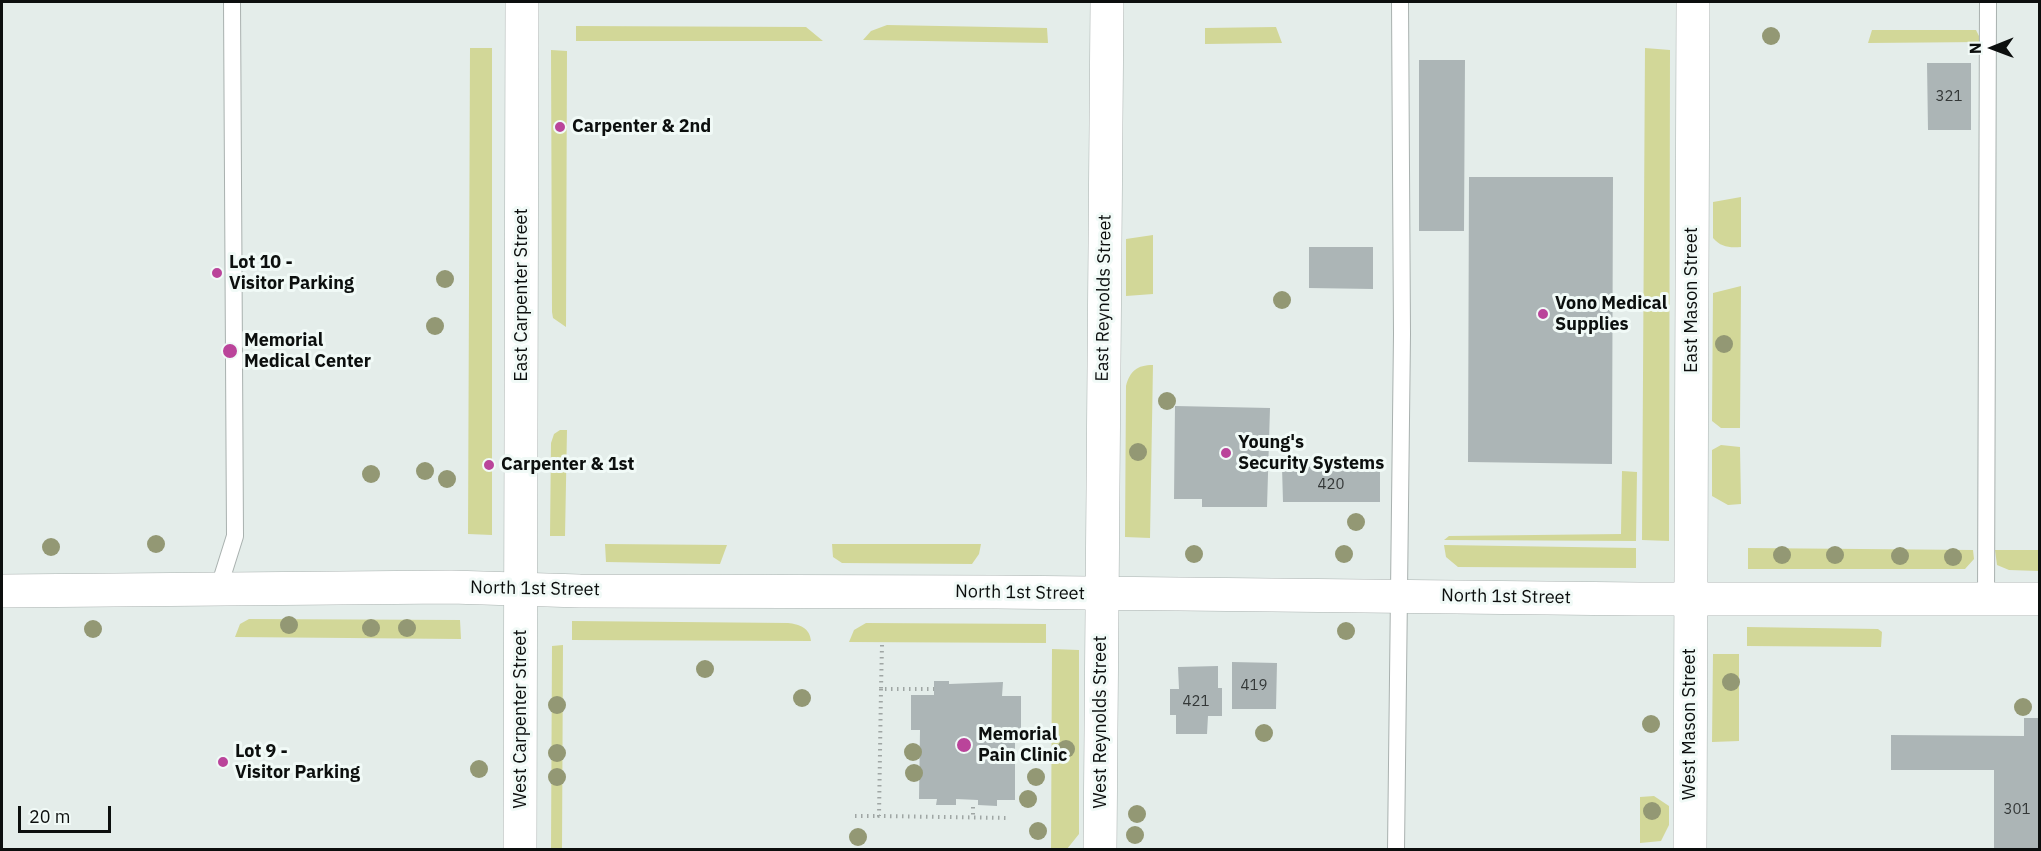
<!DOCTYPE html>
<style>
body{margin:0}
#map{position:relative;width:2041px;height:851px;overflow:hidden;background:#e4edea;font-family:"IBM Plex Sans",sans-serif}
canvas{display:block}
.frame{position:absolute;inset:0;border:3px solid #0c0f0e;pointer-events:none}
.north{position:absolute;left:1963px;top:18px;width:60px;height:60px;-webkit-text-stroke:4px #f1faf7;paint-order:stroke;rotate:269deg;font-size:16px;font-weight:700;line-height:24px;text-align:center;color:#0c0f0e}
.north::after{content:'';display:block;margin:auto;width:21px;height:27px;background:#0c0f0e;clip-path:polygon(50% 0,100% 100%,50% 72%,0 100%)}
.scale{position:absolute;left:18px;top:806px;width:93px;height:27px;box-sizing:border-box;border:3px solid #0c0f0e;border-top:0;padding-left:8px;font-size:18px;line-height:21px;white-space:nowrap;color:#0c0f0e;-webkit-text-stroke:4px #f1faf7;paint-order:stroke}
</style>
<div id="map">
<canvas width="2041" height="851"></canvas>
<div class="frame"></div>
<div class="north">N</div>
<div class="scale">20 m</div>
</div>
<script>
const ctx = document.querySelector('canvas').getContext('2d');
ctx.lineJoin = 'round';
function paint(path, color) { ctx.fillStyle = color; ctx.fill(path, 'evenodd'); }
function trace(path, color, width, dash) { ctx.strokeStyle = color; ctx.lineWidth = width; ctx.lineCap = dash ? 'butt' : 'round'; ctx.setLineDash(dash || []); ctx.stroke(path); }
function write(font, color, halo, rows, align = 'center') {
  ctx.font = font + ' "IBM Plex Sans",sans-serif'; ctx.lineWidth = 6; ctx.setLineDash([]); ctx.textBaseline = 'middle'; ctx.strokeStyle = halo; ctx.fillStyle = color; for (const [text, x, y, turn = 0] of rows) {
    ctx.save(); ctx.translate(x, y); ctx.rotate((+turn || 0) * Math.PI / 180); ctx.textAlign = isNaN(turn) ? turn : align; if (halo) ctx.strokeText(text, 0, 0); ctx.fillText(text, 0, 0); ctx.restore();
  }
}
paint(new Path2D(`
 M887,25L1047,28L1048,43L863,40L871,31Z
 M576,26L806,27L823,41H576Z
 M1276,27L1282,43L1205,44V28Z
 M1872,30H1976L1982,42L1868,43Z
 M470,48H492V535L468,534Z
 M1645,48L1670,50L1669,541L1642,540Z
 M551,50L567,51L566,327L553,318L552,312Z
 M1741,197V247C1729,248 1721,247 1713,238V202Z
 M1153,235V294L1126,296V239Z
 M1741,286L1740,428H1721L1712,421L1713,293Z
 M1153,365L1150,538L1125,537L1126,386C1130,371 1137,365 1153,365Z
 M560,430H567L565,536H550L551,443L554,434Z
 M1721,445L1740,447L1741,504L1728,505L1712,496V450Z
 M1622,471L1637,472L1636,541L1444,540L1449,536L1621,534Z
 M605,544L727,545L720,564L606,562Z
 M832,544H981L979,554L972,564L842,563L833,557Z
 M1444,545L1636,548V568L1458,567L1446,557Z
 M1748,548L1973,550L1974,559L1965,569H1748Z
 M1995,550H2039V571L2009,570L1997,565Z
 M249,619L460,620L461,639L235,637L240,624Z
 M572,621L788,623C799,624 810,628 811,641L572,640Z
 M866,623L1046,624V643L849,642L854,630Z
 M1747,627L1878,629L1882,632L1881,647L1747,646Z
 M563,645L562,849H551L552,646Z
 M1052,649L1079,650V834L1067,849H1051Z
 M1713,654H1739V741L1712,742Z
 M1654,796L1669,806V825L1661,841L1640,843V797Z`), '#d2d798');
paint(new Path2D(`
 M1419,60H1465L1464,231H1419Z
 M1927,63H1971V130H1928Z
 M1469,177H1613L1612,464L1468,462Z
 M1309,247H1373V289L1309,288Z
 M1175,406L1270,408L1267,507H1202V499H1174Z
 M1380,466V502H1283L1282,467Z
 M1232,662L1277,663L1276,709H1232Z
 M1218,666V688H1222V716H1208L1207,734H1176V715H1170V689H1179L1178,667Z
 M934,681H949V684L1003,682L1002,696H1021V732H1015V800H997V806L978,805V800L956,799V805H936L937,799H919L920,730H911V695H934Z
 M2024,718H2040V850H1994V770H1891V735L2024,736Z`), '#acb5b6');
const service = new Path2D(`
 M218,590L235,536L232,2
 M1986,599L1988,2
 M1396,850L1402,334L1400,2`);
const minor = new Path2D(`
 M2,591L451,587L580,591L997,592L1639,599H2040
 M1100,850L1107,2
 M1690,850L1693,2`);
const tertiary = new Path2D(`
 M520,850L522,2`);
trace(service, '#a9b1af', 18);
trace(minor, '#a9b1af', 34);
trace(tertiary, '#a9b1af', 34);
trace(new Path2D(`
 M882,645L881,689H934
 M881,689L879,816L1010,818
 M973,807V818
 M855,816H879`), '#9fa6a4', 4, [1.5, 4.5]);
trace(service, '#fff', 16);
trace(minor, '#fff', 33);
trace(tertiary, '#fff', 33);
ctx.fillStyle = '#939874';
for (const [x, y] of [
 [1771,36],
 [445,279],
 [1282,300],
 [435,326],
 [1724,344],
 [1167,401],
 [1138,452],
 [425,471],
 [371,474],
 [447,479],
 [1356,522],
 [156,544],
 [51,547],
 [1194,554],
 [1344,554],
 [1782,555],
 [1835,555],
 [1900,556],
 [1953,557],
 [289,625],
 [371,628],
 [407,628],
 [93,629],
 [1346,631],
 [705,669],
 [1731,682],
 [802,698],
 [557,705],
 [2023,707],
 [1651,724],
 [1264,733],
 [1066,749],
 [913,752],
 [557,753],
 [479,769],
 [914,773],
 [557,777],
 [1036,777],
 [1028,799],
 [1652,811],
 [1137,814],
 [1038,831],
 [1135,835],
 [858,837]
]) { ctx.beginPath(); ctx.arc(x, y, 9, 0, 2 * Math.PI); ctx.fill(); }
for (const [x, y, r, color] of [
 [560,127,6,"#ba449a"],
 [217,273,6,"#ba449a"],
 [1543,314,6,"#ba449a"],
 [230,351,8,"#ba449a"],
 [1226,453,6,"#ba449a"],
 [489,465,6,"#ba449a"],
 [964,745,8,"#ba449a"],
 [223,762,6,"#ba449a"]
]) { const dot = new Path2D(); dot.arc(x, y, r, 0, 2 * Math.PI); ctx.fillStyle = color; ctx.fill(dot); trace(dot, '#f1faf7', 2); }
write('15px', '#343838', null, [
 ["321",1949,97],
 ["420",1331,485],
 ["419",1254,686],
 ["421",1196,702],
 ["301",2017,810]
]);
write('bold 18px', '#0c0f0e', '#f1faf7', [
 ["Carpenter & 2nd",572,127],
 ["Lot 10 -",229,263],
 ["Visitor Parking",229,284],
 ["Vono Medical",1555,304],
 ["Supplies",1555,325],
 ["Memorial",244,341],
 ["Medical Center",244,362],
 ["Young's",1238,443],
 ["Security Systems",1238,464],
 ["Carpenter & 1st",501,465],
 ["Memorial",978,735],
 ["Pain Clinic",978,756],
 ["Lot 9 -",235,752],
 ["Visitor Parking",235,773]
], 'left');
write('18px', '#0c0f0e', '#f1faf7', [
 ["East Carpenter Street",522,295,-90],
 ["East Reynolds Street",1104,298,-89],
 ["East Mason Street",1692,300,-90],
 ["North 1st Street",535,589,1],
 ["North 1st Street",1020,593,1],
 ["North 1st Street",1506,597,1],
 ["West Carpenter Street",521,719,-90],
 ["West Reynolds Street",1101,722,-90],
 ["West Mason Street",1690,724,-90]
]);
</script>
